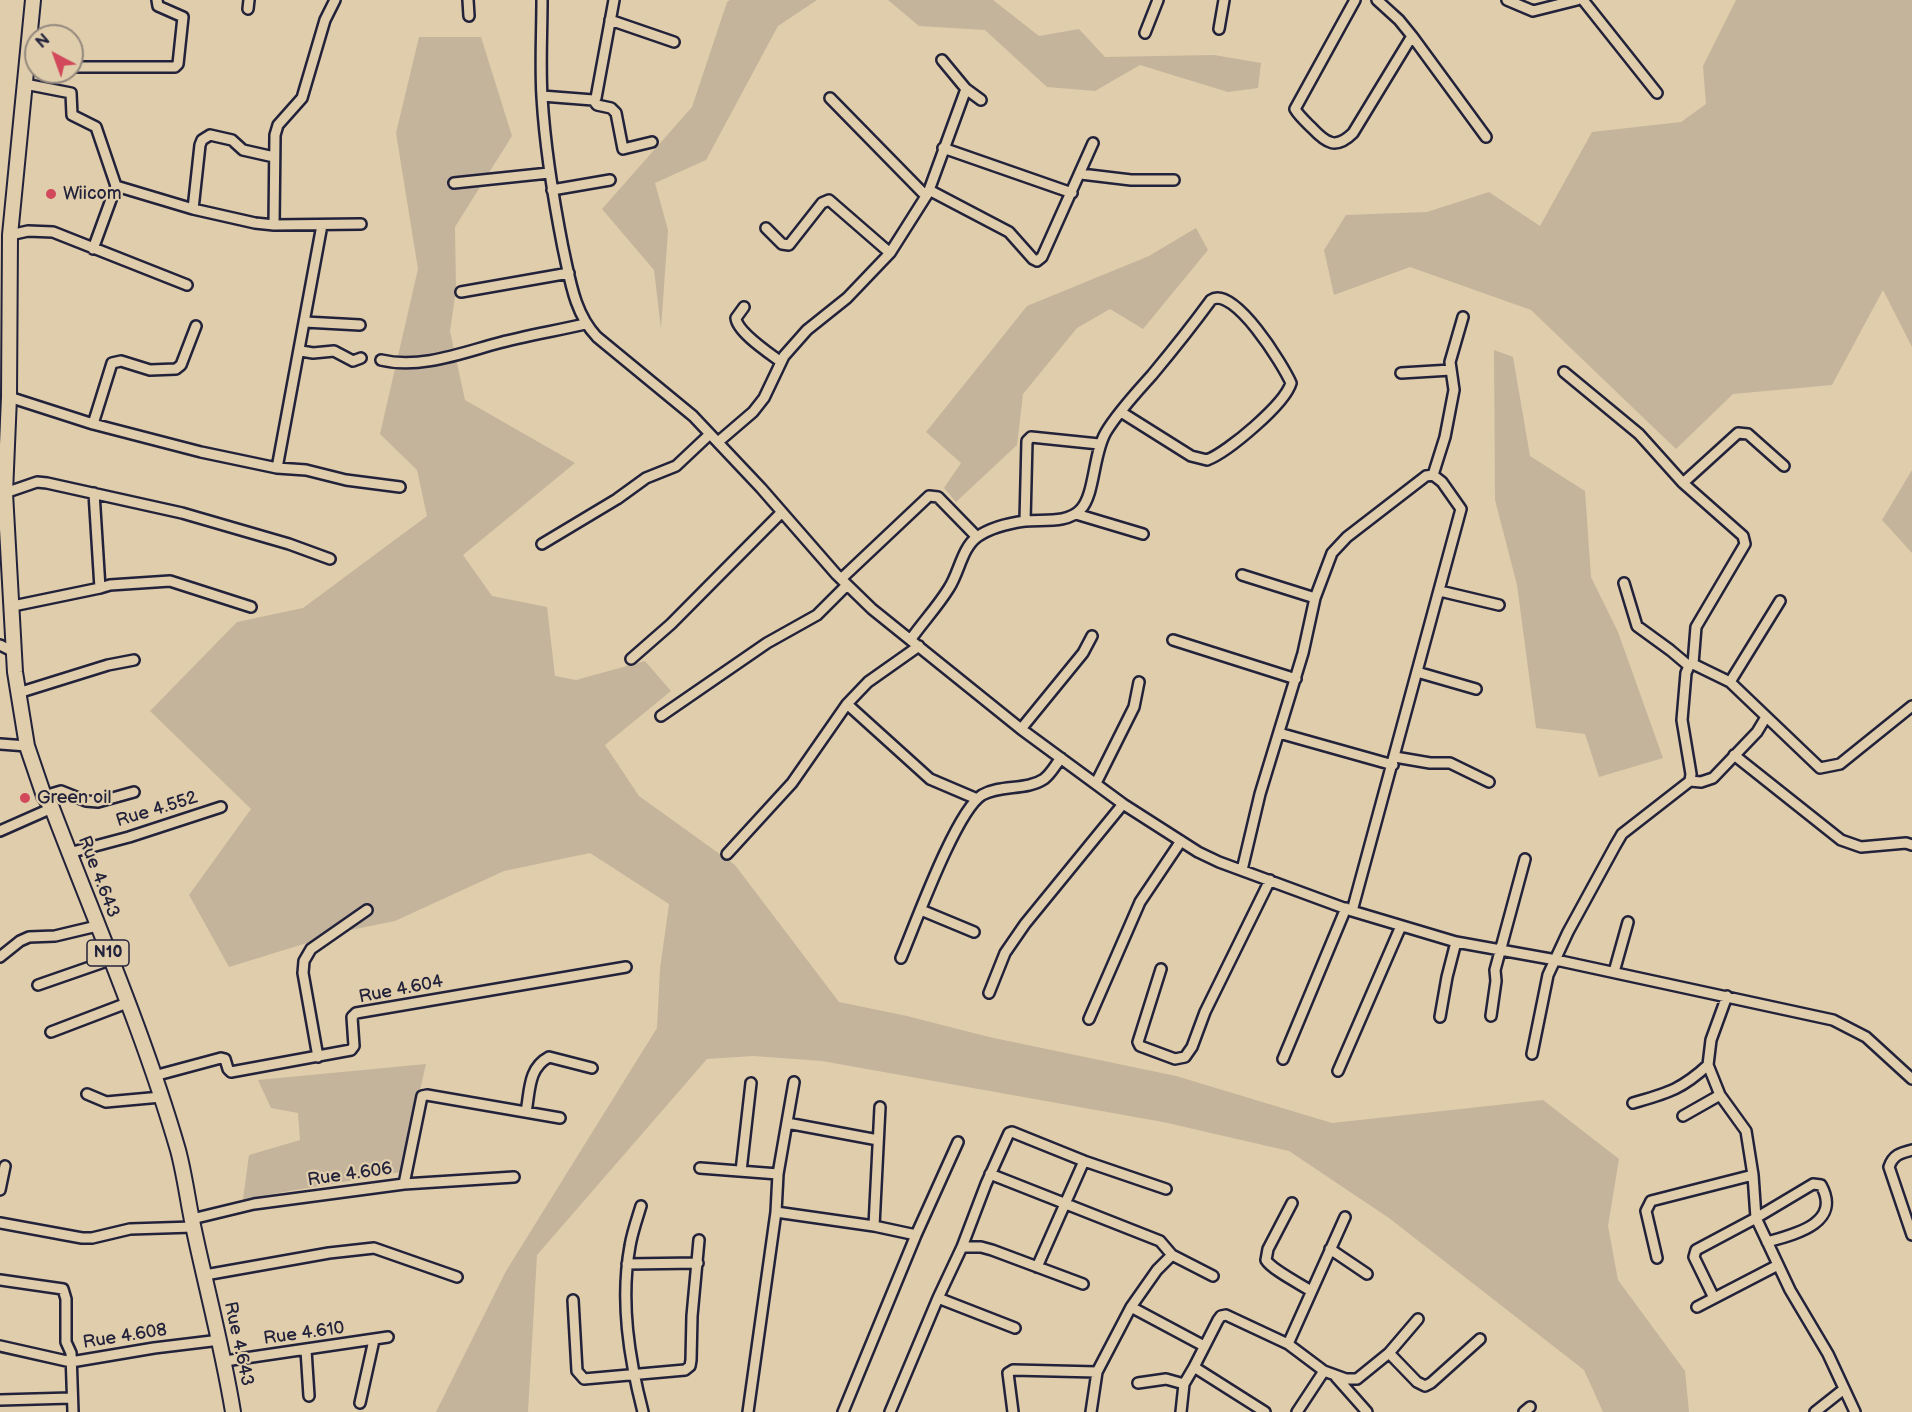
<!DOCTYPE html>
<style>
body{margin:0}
#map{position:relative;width:1912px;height:1412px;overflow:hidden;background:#e0cdab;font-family:"Balsamiq Sans",sans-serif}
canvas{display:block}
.north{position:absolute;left:24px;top:24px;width:60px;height:60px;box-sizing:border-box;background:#e0cdab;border:2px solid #94897e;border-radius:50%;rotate:319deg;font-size:16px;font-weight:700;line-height:24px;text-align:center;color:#22223b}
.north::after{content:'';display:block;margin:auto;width:21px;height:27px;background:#d1495b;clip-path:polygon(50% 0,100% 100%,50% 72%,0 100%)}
</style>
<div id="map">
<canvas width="1912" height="1412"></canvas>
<div class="north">N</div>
</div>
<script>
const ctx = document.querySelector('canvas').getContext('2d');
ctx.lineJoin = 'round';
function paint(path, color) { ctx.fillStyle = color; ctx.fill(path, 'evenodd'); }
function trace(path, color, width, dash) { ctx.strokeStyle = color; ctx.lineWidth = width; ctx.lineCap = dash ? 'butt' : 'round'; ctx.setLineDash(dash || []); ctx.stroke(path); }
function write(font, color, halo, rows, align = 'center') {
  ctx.font = font + ' "Balsamiq Sans",sans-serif'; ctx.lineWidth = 4.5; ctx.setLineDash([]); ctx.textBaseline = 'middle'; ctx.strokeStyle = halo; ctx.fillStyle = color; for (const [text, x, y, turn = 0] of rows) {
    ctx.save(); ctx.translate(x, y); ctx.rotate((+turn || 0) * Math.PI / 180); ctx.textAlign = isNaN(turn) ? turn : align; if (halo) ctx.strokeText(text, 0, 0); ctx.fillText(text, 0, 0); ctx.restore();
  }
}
paint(new Path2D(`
 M730,0H817L778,26L706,160L655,183L668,230L661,329L654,270L602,209L692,107L727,2Z
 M888,0H993L1039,36L1079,29L1105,57L1214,55L1261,63L1258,88L1228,92L1140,65L1095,91L1047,87L985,30L919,26Z
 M1736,0H1912V347L1883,290L1832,385L1733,394L1676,449L1531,310L1410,267L1334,295L1324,250L1346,215L1427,212L1489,192L1540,226L1592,132L1681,122L1706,104L1703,66Z
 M419,37H481L512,136L455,227L456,290L450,331L465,400L575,463L463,555L492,596L547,607L555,676L576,680L645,661L671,691L605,745L639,796L735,865L839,1002L907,1016L989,1037L1176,1076L1332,1123L1543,1100L1619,1159L1608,1226L1618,1280L1685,1371L1689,1412H1603L1584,1370L1389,1218L1289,1151L1163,1122L822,1061L753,1056L707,1059L537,1255L528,1412H436L506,1271L657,1028L660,969L669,904L590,853L504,871L395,921L346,931L229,967L189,895L251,809L150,711L237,622L303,608L427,516L417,470L380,434L418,269L396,133Z
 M1196,228L1208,250L1143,329L1110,309L1077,328L1023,394L1017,445L956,502L944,488L961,463L926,432L1027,306L1149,256Z
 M1494,350L1513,357L1530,456L1585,491L1591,577L1618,632L1663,758L1599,777L1585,734L1536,728L1517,585L1495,500Z
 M1912,470V553L1882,520Z
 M426,1064L401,1172L243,1199L249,1155L300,1140L298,1113L271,1108L258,1080Z`), '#c4b49b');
const minor = new Path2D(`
 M468,0L469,16
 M542,0C542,32 540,65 542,97C545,148 553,197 563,248C570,279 574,313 597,337L693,416L761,488L836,574L872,609L1021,729L1123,804L1198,852L1219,862L1352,911L1456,942L1556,960L1833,1020L1866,1037L1912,1079
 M1355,0L1295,109C1299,116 1306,122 1312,128C1326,143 1336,150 1353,133L1412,36
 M1377,0L1399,20L1412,36L1486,137
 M1507,0L1533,11L1577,0
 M1583,0L1657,93
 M248,9L249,0
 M610,20L674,42
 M1219,29L1224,0
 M1145,33L1158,0
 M942,60L966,89L981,100
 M72,67H175L178,64L183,17L158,6L157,0
 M25,84L71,93L72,115L96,127L116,186
 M542,96L593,100L596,98L614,0
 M830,98L926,196
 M593,100L597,105L611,108L616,113L623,149L652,142
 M943,148L1072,193
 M1081,174L1131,180H1174
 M454,183L549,173
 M552,190L610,180
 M929,190L1009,232L1033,259L1037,261L1042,257L1093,143
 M193,209L200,145L202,140L210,135L232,140L243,150L274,157
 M274,225L275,135L278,125L302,98L325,20L335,0
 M766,228L782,244L789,245L822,203L829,200L890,253
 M10,235L28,231L53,232L187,285
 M93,249L116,186L193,209L255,223L274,225L361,224
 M461,292L569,273
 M744,307L736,318C737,332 769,353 781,362
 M305,322L360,325
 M301,351L313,353L334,351L353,361L361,358
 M381,360C419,369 459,354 495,344C524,336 555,331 585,324
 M1564,372L1639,434L1683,483L1743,536L1745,544L1696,627L1693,664
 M1401,373L1451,370
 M9,397L93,424L201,452L277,468L306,470L346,480L400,487
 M93,424L112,363L121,361L150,370L176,369L181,365L196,326
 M718,442L753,412L764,398L784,356L807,330L847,298L890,253L928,193L966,89
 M277,468L322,225
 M1433,475L1445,437L1454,390L1450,362L1463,317
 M1683,483L1738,433L1748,434L1784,466
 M2,492L5,493L37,482L47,483L182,513L289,544L330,559
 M1076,514L1143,534
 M1025,521L1027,441L1031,437L1099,444
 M542,544L617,499L646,478L676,466L710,434
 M1242,575L1315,598
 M841,579L929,496L938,497L977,537
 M1624,583L1637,626L1670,650L1689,666
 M100,588L110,585L170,581L251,607
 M1440,591L1499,605
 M13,606L100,588L94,493
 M911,639C923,622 938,606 949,588C959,573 962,548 977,537C990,528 1010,523 1025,521C1042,519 1068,524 1081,509C1095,494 1093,454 1106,432C1118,412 1136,393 1152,375C1172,351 1192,326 1211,300C1234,285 1283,365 1291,383C1285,404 1228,452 1207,460L1191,456L1121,412
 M1173,640L1296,679
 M0,645L14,652
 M631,659L671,624L782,512
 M1417,672L1476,689
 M1730,682L1780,601
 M18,693L108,665L134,660
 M847,704L930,779L977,799
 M661,716L767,643L817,615L847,585
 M1021,729L1083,653L1092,636
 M1279,733L1393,765
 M0,744L27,746
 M1734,755L1841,840L1861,847L1906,843L1912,845
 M1395,757L1430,763H1450L1489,782
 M1690,781L1701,782L1713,778L1757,732L1766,717
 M1096,783L1134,707L1139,682
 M44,796L61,791L86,801L98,802L134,792
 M0,831L52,808
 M69,853L129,837L221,807
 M727,854L792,783L847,704L868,682L919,646
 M1242,870L1260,794L1303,653L1315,598L1332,553L1347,537L1426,476L1433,475L1442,482L1461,509L1352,911
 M921,910L974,932
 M0,957L20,941L29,937L55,936L97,926
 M901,958C915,925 956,811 982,795C1001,784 1026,791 1044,779C1051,774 1056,764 1061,758
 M1161,969L1138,1042L1140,1046L1175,1059L1185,1057L1192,1047L1205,1012L1270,880
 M1614,972L1628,922
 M38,985L110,960
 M989,993L1005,953L1025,924L1123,804
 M1727,996L1711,1040L1708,1065L1720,1095L1746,1131L1753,1175L1756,1218L1790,1290L1828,1354L1855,1412
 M1491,1016L1496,981L1495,970L1525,859
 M1440,1017L1447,977L1456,942
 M1089,1019L1140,902L1181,841
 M51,1032L127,1003
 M1532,1054L1548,975L1568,932L1615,846L1622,834L1690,781L1691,774L1682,720L1686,673L1689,666L1693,664L1730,682L1820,768L1840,764L1912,706
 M318,1057L303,973L304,961L311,949L367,910
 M1283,1059L1346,908
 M1338,1071L1401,926
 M154,1076L221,1058L225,1059L228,1069L231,1072L351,1050L354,1046L352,1017L356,1013L626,967
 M87,1094L106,1102L161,1097
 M1633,1103C1667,1093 1681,1090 1708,1065
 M526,1112C530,1091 528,1068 549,1057L592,1068
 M1683,1116L1720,1095
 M787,1123L878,1140
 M1912,1150C1900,1153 1893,1155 1889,1167L1912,1235
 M700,1168L778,1174
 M741,1171L751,1083
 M990,1174L1160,1241L1172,1255L1213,1276
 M404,1184L422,1096L427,1095L560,1118
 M0,1190L5,1166
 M1292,1203L1268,1249L1266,1260C1271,1269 1300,1284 1311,1291
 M641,1206C637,1219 632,1233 630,1246C620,1301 629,1358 643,1412
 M776,1212L874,1226L916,1235
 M1345,1217L1288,1344L1324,1371L1346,1379H1357L1389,1353L1418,1319
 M192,1219L254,1204L404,1184L514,1177
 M0,1223L82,1238H92L130,1229L193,1227
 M874,1226L880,1107
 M962,1247H981L992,1250L1083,1284
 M1330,1249L1367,1274
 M1657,1258L1646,1211L1651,1201L1753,1175
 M627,1264L698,1263
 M1037,1267L1084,1161
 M205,1275L329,1253L374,1248L457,1277
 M0,1280L63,1289L66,1299V1342L71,1353L73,1412
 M938,1298L1015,1328
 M1714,1298L1694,1257L1696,1250L1756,1218L1813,1184L1821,1185C1842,1223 1796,1234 1767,1242
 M573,1300L577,1371L584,1379L685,1370L690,1366L691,1360L692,1316L699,1240
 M1131,1307L1204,1346
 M1697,1307L1778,1265
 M0,1346L71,1362L154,1348L220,1340
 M306,1350L309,1396
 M1389,1353L1417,1382L1425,1386L1431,1383L1480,1339
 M225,1361L388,1337
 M1194,1367L1218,1320L1221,1316L1226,1315L1288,1344
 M1336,1377L1367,1412
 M1138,1383L1166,1379L1184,1384
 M0,1400L71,1398
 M360,1403L374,1340
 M748,1412L776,1212L778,1174L794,1082
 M843,1412L916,1235L958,1142
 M890,1412L938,1298L962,1247L986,1184L1009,1133L1012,1132L1084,1161L1166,1189
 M1013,1412L1008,1373L1013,1370L1097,1372
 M1091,1412L1097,1372L1131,1307L1157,1270L1172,1255
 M1181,1412L1184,1384L1194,1367L1265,1412
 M1297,1412L1324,1371
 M1524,1412L1530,1407
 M1815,1412L1844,1389`);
const highway = new Path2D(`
 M33,0L10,235L9,397L5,493L15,672L27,746L44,796L52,808C95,921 144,1033 178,1150C185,1176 188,1203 194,1230C207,1291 223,1350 233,1412`);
trace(minor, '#22223b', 14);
trace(highway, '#22223b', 18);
trace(minor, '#e0cdab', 9);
trace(highway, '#e0cdab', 14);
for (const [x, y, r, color] of [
 [51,194,6,"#d1495b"],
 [25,798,6,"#d1495b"]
]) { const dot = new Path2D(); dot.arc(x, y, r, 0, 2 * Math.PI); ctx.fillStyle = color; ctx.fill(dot); trace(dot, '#e0cdab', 2); }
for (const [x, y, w] of [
 [108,953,42]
]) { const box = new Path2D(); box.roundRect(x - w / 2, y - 13, w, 26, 4.5); ctx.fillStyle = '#e0cdab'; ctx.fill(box); trace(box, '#22223b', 1.5); }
write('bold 16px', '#22223b', null, [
 ["N10",108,953]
]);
write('18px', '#22223b', '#e0cdab', [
 ["Wiicom",63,194],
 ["Green oil",37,798]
], 'left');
write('18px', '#22223b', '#e0cdab', [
 ["Rue 4.552",157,810,-17],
 ["Rue 4.643",98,877,69],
 ["Rue 4.604",401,990,-11],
 ["Rue 4.606",350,1175,-8],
 ["Rue 4.610",304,1334,-8],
 ["Rue 4.608",125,1337,-9],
 ["Rue 4.643",238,1344,78]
]);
</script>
